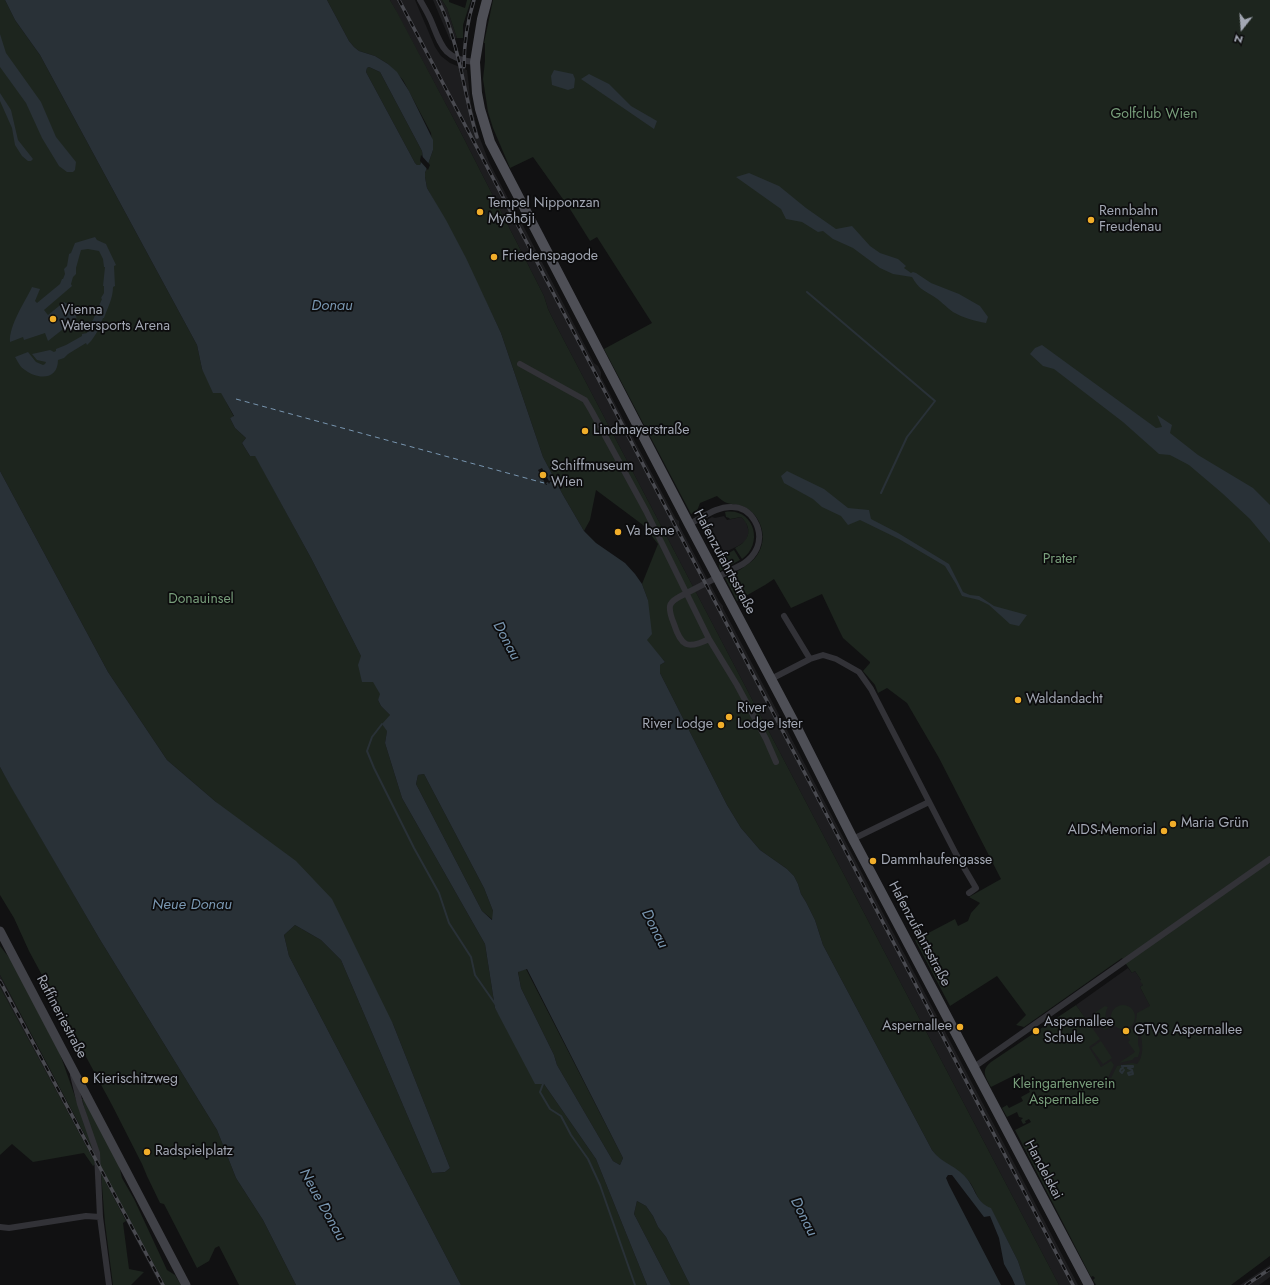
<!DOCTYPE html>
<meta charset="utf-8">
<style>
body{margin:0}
#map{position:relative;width:1270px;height:1285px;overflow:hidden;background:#111112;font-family:Jost,sans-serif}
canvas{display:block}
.north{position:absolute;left:1222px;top:8px;width:40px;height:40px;-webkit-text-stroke:3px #0c0c0d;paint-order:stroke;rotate:197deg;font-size:11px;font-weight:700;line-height:16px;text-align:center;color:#a2a7b3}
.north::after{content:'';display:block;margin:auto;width:14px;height:18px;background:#a2a7b3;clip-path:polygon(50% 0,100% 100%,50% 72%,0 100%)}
</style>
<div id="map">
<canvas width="1270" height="1285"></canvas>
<div class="north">N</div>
</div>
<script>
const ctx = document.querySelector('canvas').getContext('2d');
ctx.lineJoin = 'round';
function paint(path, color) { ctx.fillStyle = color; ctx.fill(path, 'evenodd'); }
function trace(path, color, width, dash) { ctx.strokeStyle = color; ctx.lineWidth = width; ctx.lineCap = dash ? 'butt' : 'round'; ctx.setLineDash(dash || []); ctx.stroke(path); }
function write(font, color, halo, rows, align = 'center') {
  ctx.font = font + ' Jost,sans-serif'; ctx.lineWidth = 3.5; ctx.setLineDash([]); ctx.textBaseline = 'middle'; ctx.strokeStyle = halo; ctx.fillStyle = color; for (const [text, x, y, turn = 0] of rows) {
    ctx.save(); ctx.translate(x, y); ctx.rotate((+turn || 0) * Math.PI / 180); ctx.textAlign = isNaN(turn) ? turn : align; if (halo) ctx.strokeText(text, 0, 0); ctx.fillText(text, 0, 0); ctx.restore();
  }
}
paint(new Path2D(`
 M390,0H415L435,47L441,56L450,63L467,70L471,104L479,136L489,162L511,204H512L594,363L598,366L601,372V377L676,519L679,521V525L719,601L723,606V608L1078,1285H1059L558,329L548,309L544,296L458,127Z
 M433,0H442L447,8L457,38L450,40Z
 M724,516L727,520L741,517L746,522L749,532L746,541L738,546L717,556L701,526L702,523L712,517L715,518Z
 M1128,968L1132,973L1135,971L1141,980L1143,985L1140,987L1165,1033L1167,1092L1106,1084L1080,1036L1092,1029L1076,1005Z
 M0,975L50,1071L165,1285H160L97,1166L45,1071L0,987Z
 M1270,1265V1277L1262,1283L1259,1285H1240Z`), '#1d1d1f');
paint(new Path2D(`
 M0,0H5L15,20L40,55L197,345L202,369L221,392L234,417L230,418L235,428L246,438L242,443L250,456L255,455L311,558L381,695L378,700L381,706L390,715L385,743L402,798L485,944L495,1008L544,1084L596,1159L647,1285H461L289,956L284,935L295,925L321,940L341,960L432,1173L445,1172L450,1168L393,1024L216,802L167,760L108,672L0,471Z
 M327,0H390L397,12L458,127L544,296L548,309L558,329L1059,1285H1026L1018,1261L991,1209C976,1203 977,1190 968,1180C958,1168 941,1164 932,1150L823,945L815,920L806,902L801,894L798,884L794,876L787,869L760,850L741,828L727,805L660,673V665L665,662L646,640L648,600L642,584L658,544L643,525L596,490L590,520L584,531L563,495L543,457L501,333L458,244L427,188L425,177V173L433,150L431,133L403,80L388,64L375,56L359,51L354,47L349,41Z
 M442,0H449V2L465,8L467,0H471L463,25V38H457L447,8Z
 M493,0H1270V1256L1231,1285H1096L1093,1280L1095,1278L1093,1276L1091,1277L1015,1130L1031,1122L1029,1119L1025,1121L1026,1123L1023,1124L1021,1120L1023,1118L1019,1117L1017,1112L1007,1117L1002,1108L1007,1105L1009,1108L1023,1101L1021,1097L1030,1092L1019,1073L991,1087C986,1077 980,1071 991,1062L1076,1005L1100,1039L1089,1047L1101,1067L1111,1061L1114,1065L1108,1078H1111L1117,1066L1132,1063L1137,1064C1144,1057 1143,1042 1140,1033C1138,1030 1135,1029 1134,1026L1136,1021L1137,1013L1150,1006L1140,987L1143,985L1140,981L1141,980L1135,971L1132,973L1122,958L1024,1027L1016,1025L1026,1015L997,976L950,1006L915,940L955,919L958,926L968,921L971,913L980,903L969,897L1001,879L939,758L907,703L887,688L878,693L875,685L863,671L870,663V662L843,638L839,630L822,594L791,608L774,579L765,585L737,601L725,578C733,574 749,565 755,558C768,543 764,520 748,509C741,504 735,505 727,503C724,502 720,499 717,496L700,503L697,511L691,514L604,349L652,323L597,237L590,241L570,209L533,157L510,168L493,128L488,112L483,79L485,61V43H484Z
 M369,67L380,72L422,151L423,158L420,165H417L415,163L366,72L367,68Z
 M725,512C753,507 765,543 742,559L735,548C750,541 753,528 741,517L730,519L729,518L726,517Z
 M734,550L740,560L720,571L718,559Z
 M0,767L99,938L217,1130L236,1178L263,1220L296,1285H239L219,1246L215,1248L209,1261L197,1268L164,1204L160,1203L147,1176L142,1164L112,1105L29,951L14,918L0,895Z
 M424,774L484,888L493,911V920L482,911L416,784L418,775Z
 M0,946L11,960L60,1054L96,1156L0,975Z
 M526,969L623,1158L620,1165L613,1161L557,1065L554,1055L521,988L518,971Z
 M0,987L96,1164L93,1166L84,1153L33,1162L12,1144L0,1155Z
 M1111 1017a12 12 0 1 1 24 0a12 12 0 1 1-24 0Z
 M1105,1006L1108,1007C1104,1014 1105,1021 1110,1027L1104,1030L1093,1014Z
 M1131,1028L1138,1035V1044L1140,1050L1138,1057H1135L1132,1060L1119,1063L1135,1052L1128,1042L1130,1040L1124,1032L1123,1034L1121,1031L1127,1030Z
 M1101,1041L1112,1058L1103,1064L1091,1048Z
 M82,1099H84L119,1165L122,1178L134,1199L167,1270L175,1275L181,1285H165L100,1165Z
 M101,1173L126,1221L123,1223L129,1269L144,1272L131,1285H113L105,1223Z
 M637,1201L646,1206L653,1216L658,1227L666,1237L690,1285H671L634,1214Z`), '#1d251e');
paint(new Path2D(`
 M5,0H327L349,41L354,47L359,51L375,56L388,64L397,72L409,91L433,140V150L425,173V177L427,188L446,220L466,258L501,333L543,457L563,495L584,531L596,543L625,563L635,574L642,584L648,600L652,634L647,640L665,662L660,665V673L727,805L741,828L760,850L787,869L794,876L798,884L801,894L806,902L815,920L823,945L932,1150C942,1164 958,1166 968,1180C976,1191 977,1203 991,1208L1018,1261L1026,1285H1015L1012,1278L1004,1264L999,1238L990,1216L984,1217L952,1175H948L946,1178L949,1185L1001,1285H690L666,1237L658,1227L653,1216L646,1206L637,1201L634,1214L671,1285H647L596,1159L544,1084H535L495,1008L485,944L402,798L385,743L387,731L382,724L390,715L381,706L378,700L380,694L373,682H362L358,665L361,656L311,558L255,456H250L242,443L246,438L235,428L230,418L234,416L221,393H213L202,369L197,345L40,55L15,20ZM369,67L380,72L422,151L423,158L420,165H417L415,163L366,72L367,68ZM424,774L484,888L493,911L492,920L482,911L416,784L418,775ZM527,969L623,1158L620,1165L613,1161L557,1065L554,1055L521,988L518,972Z
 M0,34L6,53L41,102L56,137L76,162L75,170L73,172H67L59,166L42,138L26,103L0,67Z
 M554,70L573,74L575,79L574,88L568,90L552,85L551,76Z
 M589,74L609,84L631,106L657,121L654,129L581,79Z
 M0,93L11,110L18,140L33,159L31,161H28L22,156L15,145L12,128L0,101Z
 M749,173L779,186L806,208L836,229L852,226L870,246L880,253L898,259L906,266L904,268L911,273L913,272L916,273L931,283L959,294L980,306L988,317L986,323C975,321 963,318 953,312C946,307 940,300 933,296C922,289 919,289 912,277L893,274L880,268L853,248L833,239L823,231L818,232L802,222L786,219L781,209L736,177Z
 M95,237L97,240L106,244L116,265L114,266L115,286L113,287C113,298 108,307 104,318H103L101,323L100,328C95,334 94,339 87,345L86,343L68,354L64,358L58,360C58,380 38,380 25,370C20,367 18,362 15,357L28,352L36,362L43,365L45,364L46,362L37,360L32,354L50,350L54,352L56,351V349L66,345L82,336V334L87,333L89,328V323L93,320L102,299L101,298L104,293V286H103L105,267H104L103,259L99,251L88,249L81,250L76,268V274L73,277L71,284L72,286L44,310L48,315L64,302C76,308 82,321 70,331L67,326L48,341L45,333L24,340L23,337L10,342C9,325 25,302 32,287L40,289L35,301L37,303L60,284L62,279H63L65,274L64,269L67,266L69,254L71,253L75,243Z
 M1042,345L1156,428L1162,427L1157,415L1172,425L1170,433L1198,455L1253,488L1270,505V543L1250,519L1222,493L1189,465L1170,455L1159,454L1123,422L1054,369L1043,366L1030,354L1035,348Z
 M0,471L108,672L167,760L216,802L296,861L332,899L393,1024L450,1168L445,1172L432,1173L341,960L321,940L295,925L284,935L289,956L461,1285H296L263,1220L236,1178L217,1130L99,938L11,787L0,767Z
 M787,471L824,489L848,508L869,510L871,519L898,533L949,564L963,592L970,595L979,596L994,606L1027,615L1019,626L1010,624L989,605L979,600L962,596L956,584L945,566L899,539L860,520L848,525L841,516L822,507L813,499L784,483L781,476Z`), '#293137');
paint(new Path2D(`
 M421,155L430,165L428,170L420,161Z
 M542,468L549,481L555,478L556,479L550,482L549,484L548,482L546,483L547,485H546L538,470Z`), '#111112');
trace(new Path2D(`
 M807,292L935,401L907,437L881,493
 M382,724L372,737L367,751L374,768L414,848L439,893L449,923L471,957L475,975L496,1005
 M1122,1066L1123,1068L1121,1069L1120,1071L1122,1073L1124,1070
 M1123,1066H1133V1067C1132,1067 1130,1067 1129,1068L1130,1069V1068C1129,1067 1128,1068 1128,1068L1132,1070L1133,1074
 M1131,1072L1128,1073L1129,1075L1133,1074
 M543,1084L540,1092L550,1109L561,1116L571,1135L588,1159L600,1185L635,1285`), '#293137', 2);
trace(new Path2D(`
 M236,399L544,483`), '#7895af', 1, [5, 4]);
trace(new Path2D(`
 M420,0C424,7 429,15 432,23C442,48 445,59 475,62
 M520,364L585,400L591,410L646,511L709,639L737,685L766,739L776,762
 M689,524C702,518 717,506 732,507C752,507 764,530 757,548C754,555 749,560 743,564L679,597C676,599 671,601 670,606C669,612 672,619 674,624C681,646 687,650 709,639
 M784,616L810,659
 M771,679L810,659L823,655L836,659L859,672L871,689L956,854L976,888L969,893
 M853,839L929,802
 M974,1067L1270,859
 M73,1075L80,1104L97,1153L100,1217L109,1285
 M0,1227L9,1228L86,1216L100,1217`), '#323237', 6);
trace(new Path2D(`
 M0,931L186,1285`), '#404147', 9);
trace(new Path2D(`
 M487,0L482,19L475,62L477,93L480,109L490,142L689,524L797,728L853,839L1089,1285`), '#4e4f56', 10);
const rail = new Path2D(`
 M399,0L493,178L1073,1285
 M438,0C460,43 463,92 477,137
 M464,67C464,44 467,22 474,0
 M0,981L163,1285
 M1246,1285L1270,1269`);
trace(rail, '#494a50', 3.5);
trace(rail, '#0c0c0d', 2, [6]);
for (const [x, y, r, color] of [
 [480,212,4,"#f1ae2a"],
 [1091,220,4,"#f1ae2a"],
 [494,257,4,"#f1ae2a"],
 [53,319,4,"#f1ae2a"],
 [585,431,4,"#f1ae2a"],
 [543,475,4,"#f1ae2a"],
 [618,532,4,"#f1ae2a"],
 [1018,700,4,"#f1ae2a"],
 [729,717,4,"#f1ae2a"],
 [721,725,4,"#f1ae2a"],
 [1173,824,4,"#f1ae2a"],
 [1164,831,4,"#f1ae2a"],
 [873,861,4,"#f1ae2a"],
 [960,1027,4,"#f1ae2a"],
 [1036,1031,4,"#f1ae2a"],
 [1126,1031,4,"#f1ae2a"],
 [85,1080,4,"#f1ae2a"],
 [147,1152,4,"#f1ae2a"]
]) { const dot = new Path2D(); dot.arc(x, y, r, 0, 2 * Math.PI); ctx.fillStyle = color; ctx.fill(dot); trace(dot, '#0c0c0d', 1.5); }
write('14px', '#789e7b', '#0c0c0d', [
 ["Golfclub Wien",1154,115],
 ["Prater",1060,560],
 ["Donauinsel",201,600],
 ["Kleingartenverein",1064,1085],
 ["Aspernallee",1064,1101]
]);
write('14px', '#a2a7b3', '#0c0c0d', [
 ["Tempel Nipponzan",488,204],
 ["Myōhōji",488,220],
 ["Rennbahn",1099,212],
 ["Freudenau",1099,228],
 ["Friedenspagode",502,257],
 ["Vienna",61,311],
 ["Watersports Arena",61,327],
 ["Lindmayerstraße",593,431],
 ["Schiffmuseum",551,467],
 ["Wien",551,483],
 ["Va bene",626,532],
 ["Waldandacht",1026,700],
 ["River",737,709],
 ["Lodge Ister",737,725],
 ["River Lodge",713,725,"right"],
 ["Maria Grün",1181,824],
 ["AIDS-Memorial",1156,831,"right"],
 ["Dammhaufengasse",881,861],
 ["Aspernallee",1044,1023],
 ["Schule",1044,1039],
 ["Aspernallee",952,1027,"right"],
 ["GTVS Aspernallee",1134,1031],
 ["Kierischitzweg",93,1080],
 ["Radspielplatz",155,1152]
], 'left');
write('14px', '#a2a7b3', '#0c0c0d', [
 ["Hafenzufahrtsstraße",724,562,62],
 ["Hafenzufahrtsstraße",919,934,62],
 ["Raffineriestraße",61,1017,62],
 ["Handelskai",1043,1170,62]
]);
write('italic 15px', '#7895af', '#0c0c0d', [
 ["Donau",332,306],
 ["Donau",506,641,62],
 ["Neue Donau",192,905],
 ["Donau",654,929,63],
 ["Neue Donau",322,1205,61],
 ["Donau",803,1217,63]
]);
</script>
